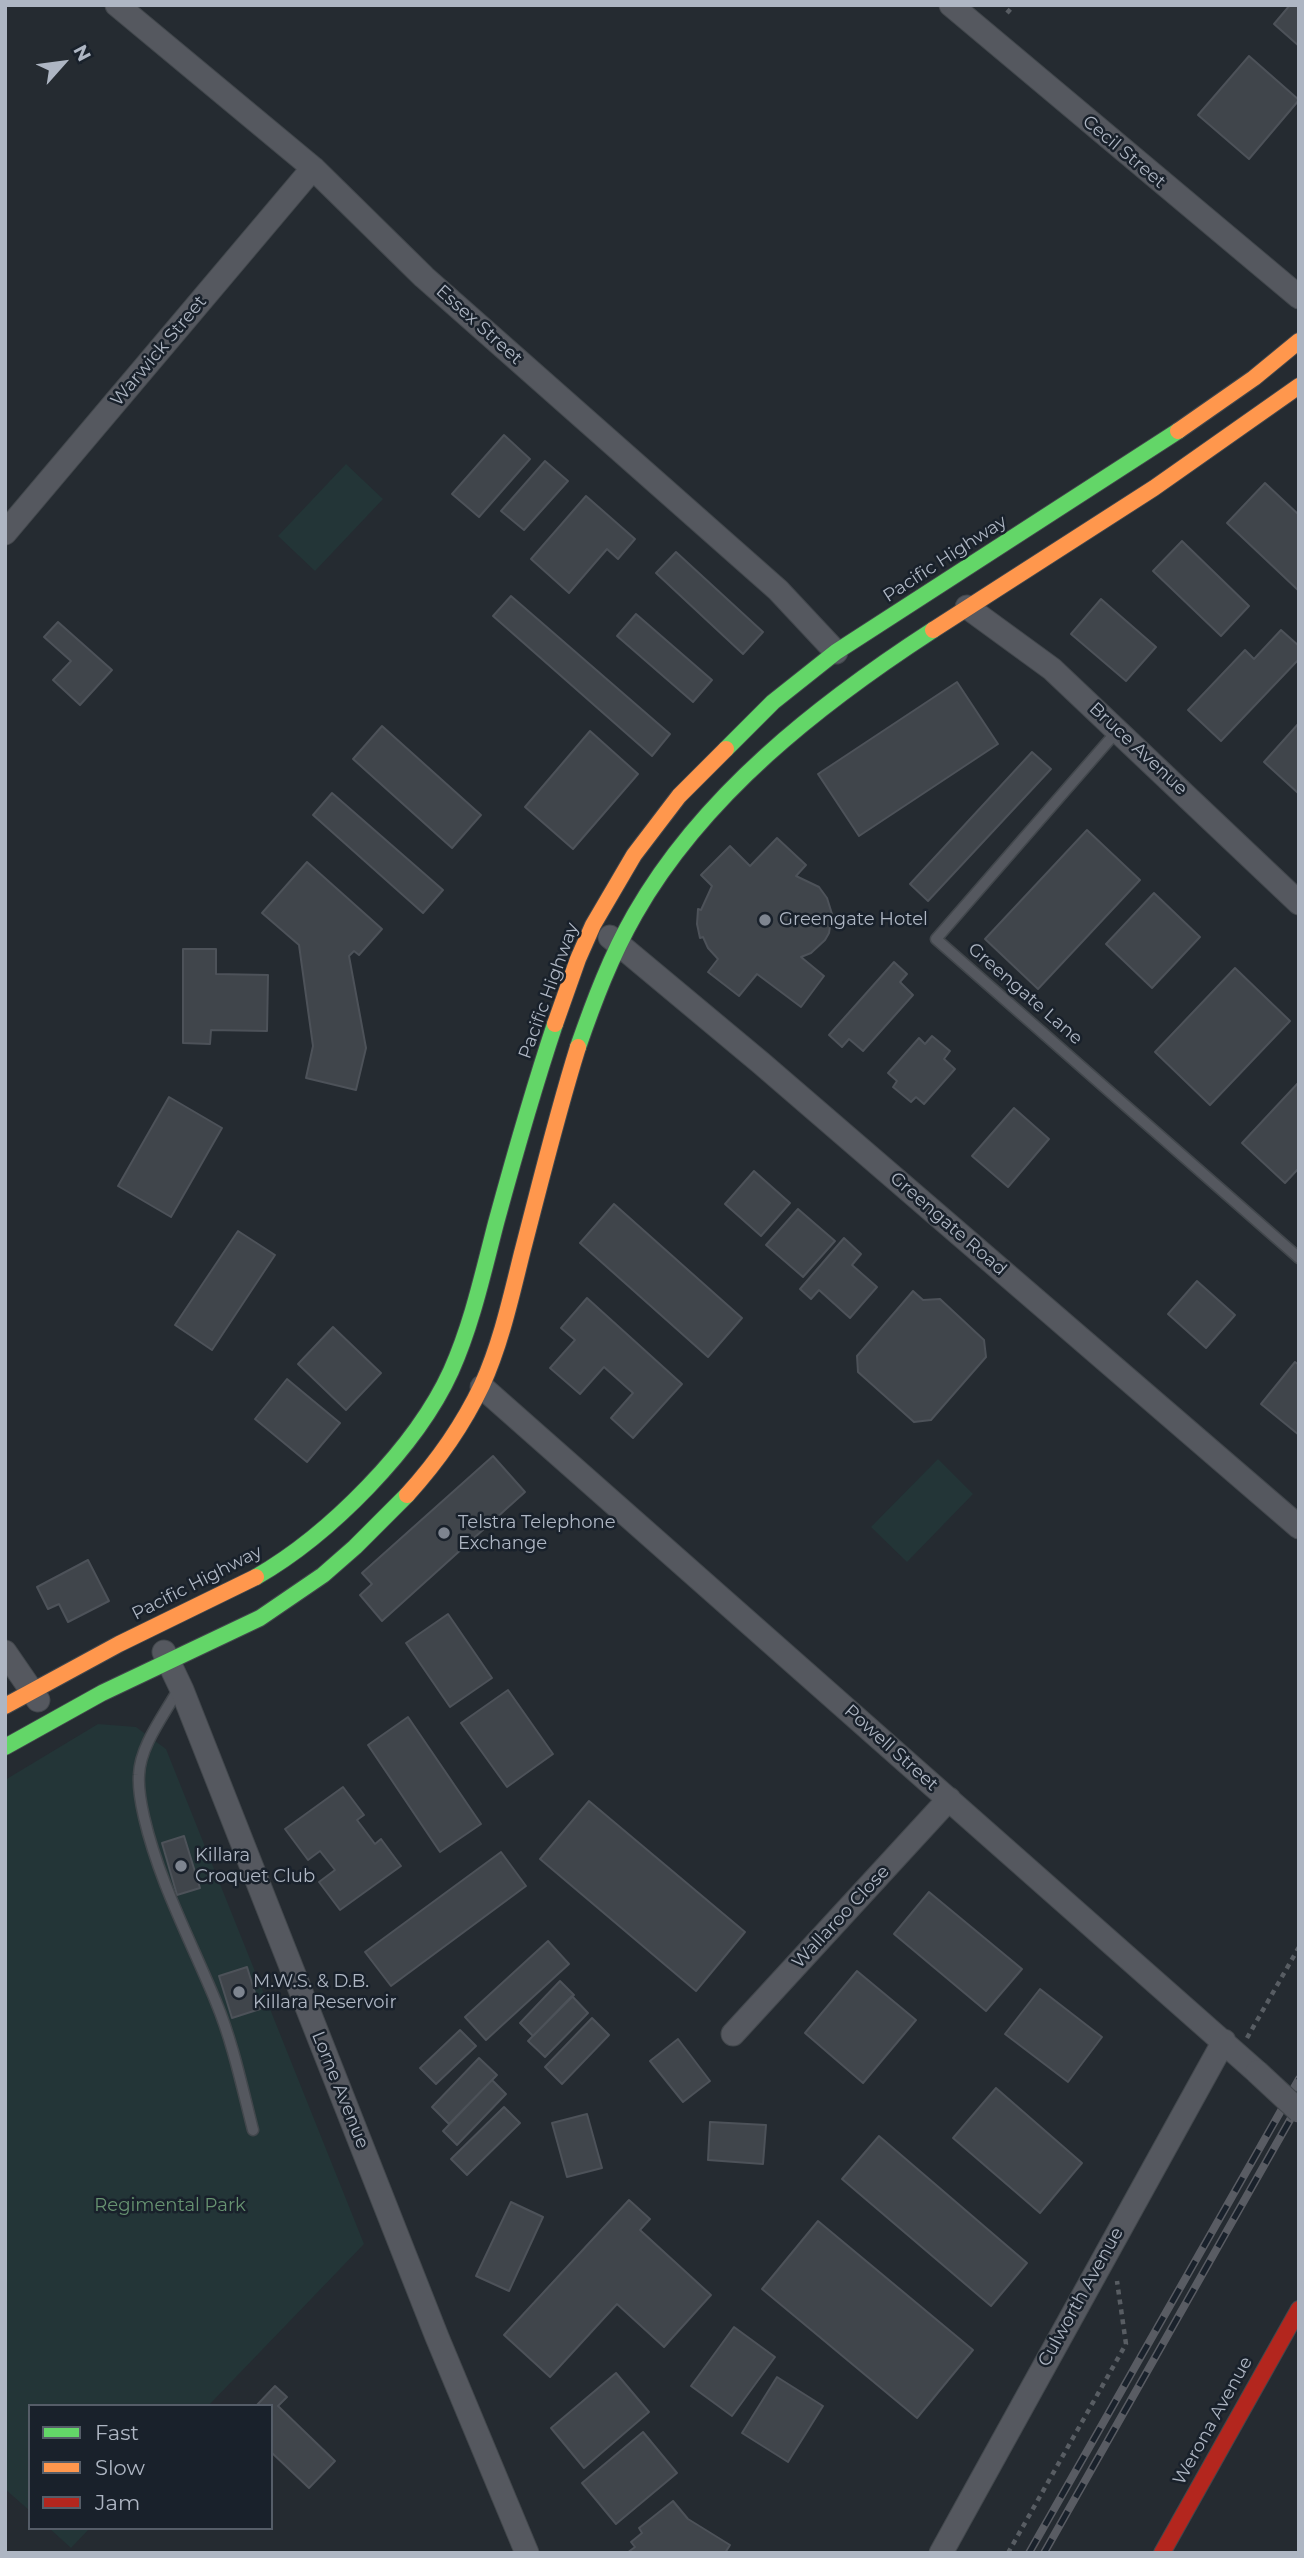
<!DOCTYPE html>
<style>
body{margin:0}
#map{position:relative;width:1304px;height:2558px;overflow:hidden;background:#252b31;font-family:Montserrat,sans-serif}
canvas{display:block}
.frame{position:absolute;inset:0;border:7px solid #aeb6c3;pointer-events:none}
.legend{position:absolute;left:28px;top:2404px;width:245px;height:126px;box-sizing:border-box;background:#19212b;border:2px solid #555d68;margin:0;padding:9px 12px;list-style:none;font-size:21px;color:#aeb6c3}
.legend li{display:flex;align-items:center;gap:14px;height:35px}
.legend b{width:35px;border:2px solid #555d68}
.north{position:absolute;left:28px;top:28px;width:70px;height:70px;-webkit-text-stroke:5px #19212b;paint-order:stroke;rotate:62deg;font-size:19px;font-weight:700;line-height:28px;text-align:center;color:#aeb6c3}
.north::after{content:'';display:block;margin:auto;width:24px;height:32px;background:#aeb6c3;clip-path:polygon(50% 0,100% 100%,50% 72%,0 100%)}
</style>
<div id="map">
<canvas width="1304" height="2558"></canvas>
<div class="frame"></div>
<ul class="legend">
<li><b style="height:9px;background:#63d668"></b>Fast</li>
<li><b style="height:9px;background:#ff974d"></b>Slow</li>
<li><b style="height:9px;background:#b3261e"></b>Jam</li>
</ul>
<div class="north">N</div>
</div>
<script>
const ctx = document.querySelector('canvas').getContext('2d');
ctx.lineJoin = 'round';
function paint(path, color) { ctx.fillStyle = color; ctx.fill(path, 'evenodd'); }
function trace(path, color, width, dash) { ctx.strokeStyle = color; ctx.lineWidth = width; ctx.lineCap = dash ? 'butt' : 'round'; ctx.setLineDash(dash || []); ctx.stroke(path); }
function write(font, color, halo, rows, align = 'center') {
  ctx.font = font + ' Montserrat,sans-serif'; ctx.lineWidth = 5; ctx.setLineDash([]); ctx.textBaseline = 'middle'; ctx.strokeStyle = halo; ctx.fillStyle = color; for (const [text, x, y, turn = 0] of rows) {
    ctx.save(); ctx.translate(x, y); ctx.rotate((+turn || 0) * Math.PI / 180); ctx.textAlign = isNaN(turn) ? turn : align; if (halo) ctx.strokeText(text, 0, 0); ctx.fillText(text, 0, 0); ctx.restore();
  }
}
paint(new Path2D(`
 M346,464L383,499L315,571L278,536Z
 M938,1459L973,1494L907,1562L871,1527Z
 M98,1724L136,1727L166,1749L364,2244L208,2406H30V2511L5,2489V1780Z
 M49,2528H90L71,2548Z`), '#233537');
const building = new Path2D(`
 M1290,5H1299V46L1274,24Z
 M1249,56L1299,100L1249,159L1198,115Z
 M504,435L530,459L479,517L452,494Z
 M545,461L568,481L524,530L501,511Z
 M1265,483L1299,515V591L1227,523Z
 M586,496L635,539L618,559L607,549L569,593L531,559Z
 M1182,541L1249,606L1221,636L1153,571Z
 M676,552L763,632L743,654L656,573Z
 M511,596L670,734L652,756L493,616Z
 M1101,599L1156,647L1126,681L1071,634Z
 M636,614L712,680L693,702L617,636Z
 M58,622L112,670L80,705L53,680L71,661L44,637Z
 M1281,630L1299,646V659L1221,741L1188,710L1245,650L1254,659Z
 M957,682L998,744L859,836L818,774Z
 M1299,723V793H1298L1264,762Z
 M382,726L481,815L452,848L353,759Z
 M590,731L638,774L573,849L525,807Z
 M1032,752L1051,769L928,901L910,884Z
 M332,793L443,890L423,913L313,815Z
 M1087,830L1140,880L1038,989L985,939Z
 M777,838L806,865L796,876L819,887L827,898L832,914L829,933L825,940L811,953L801,957L824,976L801,1007L757,974L739,996L708,972L718,959L708,948L703,937L700,938L697,924L698,909L701,910L712,886L701,875L730,846L750,866Z
 M307,862L382,929L359,955L354,951L349,956L366,1048L356,1090L306,1078L313,1046L299,945L262,913Z
 M1154,893L1200,937L1152,988L1106,944Z
 M183,949H216V974L268,975L267,1031L211,1030L210,1044L183,1043Z
 M894,962L907,974L900,982L913,995L863,1051L849,1039L842,1047L829,1035Z
 M1235,968L1290,1021L1210,1105L1155,1052Z
 M932,1036L950,1051L944,1059L955,1069L924,1104L916,1097L911,1102L893,1087L897,1081L888,1073L919,1038L925,1044Z
 M1299,1082V1168L1285,1183L1242,1143Z
 M169,1097L222,1128L171,1217L118,1186Z
 M1014,1108L1049,1139L1008,1187L972,1156Z
 M754,1171L790,1203L761,1236L725,1204Z
 M614,1204L742,1318L708,1357L580,1243Z
 M798,1209L835,1241L803,1277L766,1245Z
 M238,1231L275,1255L212,1350L175,1325Z
 M844,1238L861,1254L852,1265L877,1287L850,1318L819,1290L811,1299L800,1289Z
 M1197,1281L1235,1315L1206,1348L1168,1314Z
 M913,1291L923,1300L940,1299L984,1340L986,1357L931,1420L914,1422L858,1372L857,1356Z
 M587,1298L682,1384L633,1438L611,1418L633,1393L604,1367L580,1394L550,1368L575,1340L561,1328Z
 M333,1327L381,1373L346,1410L298,1364Z
 M1295,1362L1299,1365V1435L1261,1404Z
 M287,1379L340,1423L307,1462L255,1419Z
 M493,1456L525,1492L382,1621L360,1595L372,1584L362,1573Z
 M88,1560L109,1601L68,1622L59,1604L48,1609L37,1587Z
 M448,1614L492,1678L450,1707L406,1643Z
 M508,1690L553,1754L507,1787L461,1723Z
 M408,1717L481,1824L440,1852L368,1745Z
 M343,1787L364,1815L357,1820L375,1844L381,1839L401,1866L340,1910L319,1882L335,1870L320,1851L308,1860L285,1829Z
 M589,1801L745,1932L696,1991L540,1859Z
 M184,1836L200,1888L177,1895L162,1843Z
 M501,1852L526,1886L391,1986L365,1952Z
 M929,1892L1022,1969L986,2011L894,1934Z
 M548,1941L569,1964L486,2040L465,2017Z
 M247,1967L260,2009L232,2018L219,1976Z
 M857,1971L916,2020L863,2083L805,2033Z
 M560,1981L574,1995L533,2036L520,2023Z
 M1040,1989L1102,2037L1068,2082L1005,2034Z
 M572,1996L588,2013L545,2057L528,2041Z
 M592,2018L609,2035L562,2084L545,2067Z
 M460,2030L476,2046L436,2084L420,2068Z
 M678,2039L710,2081L683,2102L650,2061Z
 M479,2058L497,2075L449,2124L432,2107Z
 M492,2080L506,2094L457,2145L443,2131Z
 M996,2088L1082,2163L1040,2213L953,2138Z
 M504,2107L520,2123L467,2175L451,2159Z
 M587,2114L602,2168L567,2177L552,2123Z
 M710,2122L766,2125L763,2164L708,2160Z
 M879,2136L1027,2263L991,2306L842,2179Z
 M629,2200L650,2219L640,2230L711,2295L664,2347L617,2304L550,2377L504,2335Z
 M511,2202L543,2217L509,2291L476,2276Z
 M818,2221L973,2350L917,2418L762,2289Z
 M734,2327L775,2357L732,2416L691,2386Z
 M616,2373L649,2412L584,2468L551,2428Z
 M777,2377L823,2406L788,2462L742,2433Z
 M275,2386L287,2397L278,2406L335,2461L309,2488L271,2452V2406H256Z
 M643,2432L677,2473L616,2524L582,2483Z
 M673,2501L688,2519L730,2545L725,2553H627L635,2547L631,2542L642,2533L639,2528Z`);
paint(building, '#40454b');
trace(building, '#4d5259', 2);
const lane = new Path2D(`
 M1118,730L936,939L1299,1258
 M179,1688C165,1714 140,1745 139,1775C138,1789 141,1804 144,1817C159,1882 191,1941 216,2002C233,2043 242,2087 253,2130`);
const street = new Path2D(`
 M117,5L313,168L424,277L778,590L836,652
 M951,5L1299,297
 M5,533L313,168
 M967,607L1052,669L1299,903
 M610,937L761,1063L1299,1527
 M482,1387L1257,2072
 M5,1652L38,1700
 M164,1652L182,1690L437,2337L527,2553
 M733,2034L949,1799
 M941,2553L1224,2041`);
const fast = new Path2D(`
 M726,749L773,702L836,652L1178,431
 M578,1047C594,1001 611,956 635,914C703,795 819,704 933,630
 M256,1577C329,1535 416,1448 451,1371C472,1324 483,1273 496,1223C514,1157 533,1090 555,1024
 M5,1747L102,1693L260,1618L323,1575L355,1547L407,1495`);
const slow = new Path2D(`
 M1178,431L1254,378L1299,341
 M933,630L1154,488L1299,386
 M555,1024L578,959L593,925L634,855L679,796L726,749
 M407,1495C437,1462 463,1425 482,1385C501,1343 511,1297 522,1253C540,1184 557,1114 578,1047
 M5,1706L119,1644L256,1577`);
const jam = new Path2D(`
 M1162,2553L1299,2309`);
trace(lane, '#42474c', 13);
trace(street, '#42474c', 25);
trace(fast, '#42474c', 18);
trace(slow, '#42474c', 18);
trace(jam, '#42474c', 18);
trace(new Path2D(`
 M1007,13L1014,5
 M1247,2038L1299,1947
 M1008,2553L1126,2344L1117,2281`), '#585d63', 4.5, [5, 5]);
trace(lane, '#55585f', 10);
trace(street, '#55585f', 23);
trace(fast, '#63d668', 16);
trace(slow, '#ff974d', 16);
trace(jam, '#b3261e', 16);
const rail = new Path2D(`
 M1029,2553L1299,2079
 M1044,2553L1299,2104`);
trace(rail, '#595c63', 8);
trace(rail, '#19212b', 5, [16]);
const streetBridge = new Path2D(`
 M1257,2072L1299,2111`);
trace(streetBridge, '#42474c', 25, []);
trace(streetBridge, '#55585f', 23);
for (const [x, y, r, color] of [
 [765,920,7,"#7e8590"],
 [444,1533,7,"#7e8590"],
 [181,1866,7,"#7e8590"],
 [239,1992,7,"#7e8590"]
]) { const dot = new Path2D(); dot.arc(x, y, r, 0, 2 * Math.PI); ctx.fillStyle = color; ctx.fill(dot); trace(dot, '#19212b', 2.5); }
write('18px', '#aeb6c3', '#19212b', [
 ["Cecil Street",1124,152,40],
 ["Essex Street",479,325,42],
 ["Warwick Street",159,351,-50],
 ["Pacific Highway",945,559,-33],
 ["Bruce Avenue",1138,749,43],
 ["Pacific Highway",549,991,-70],
 ["Greengate Lane",1025,994,41],
 ["Greengate Road",948,1224,41],
 ["Pacific Highway",197,1583,-27],
 ["Powell Street",891,1748,42],
 ["Wallaroo Close",841,1917,-47],
 ["Lorne Avenue",340,2090,68],
 ["Culworth Avenue",1081,2297,-61],
 ["Werona Avenue",1213,2421,-61]
]);
write('18px', '#aeb6c3', '#19212b', [
 ["Greengate Hotel",779,920],
 ["Telstra Telephone",458,1523],
 ["Exchange",458,1544],
 ["Killara",195,1856],
 ["Croquet Club",195,1877],
 ["M.W.S. & D.B.",253,1982],
 ["Killara Reservoir",253,2003]
], 'left');
write('18px', '#679371', '#19212b', [
 ["Regimental Park",170,2206]
]);
</script>
